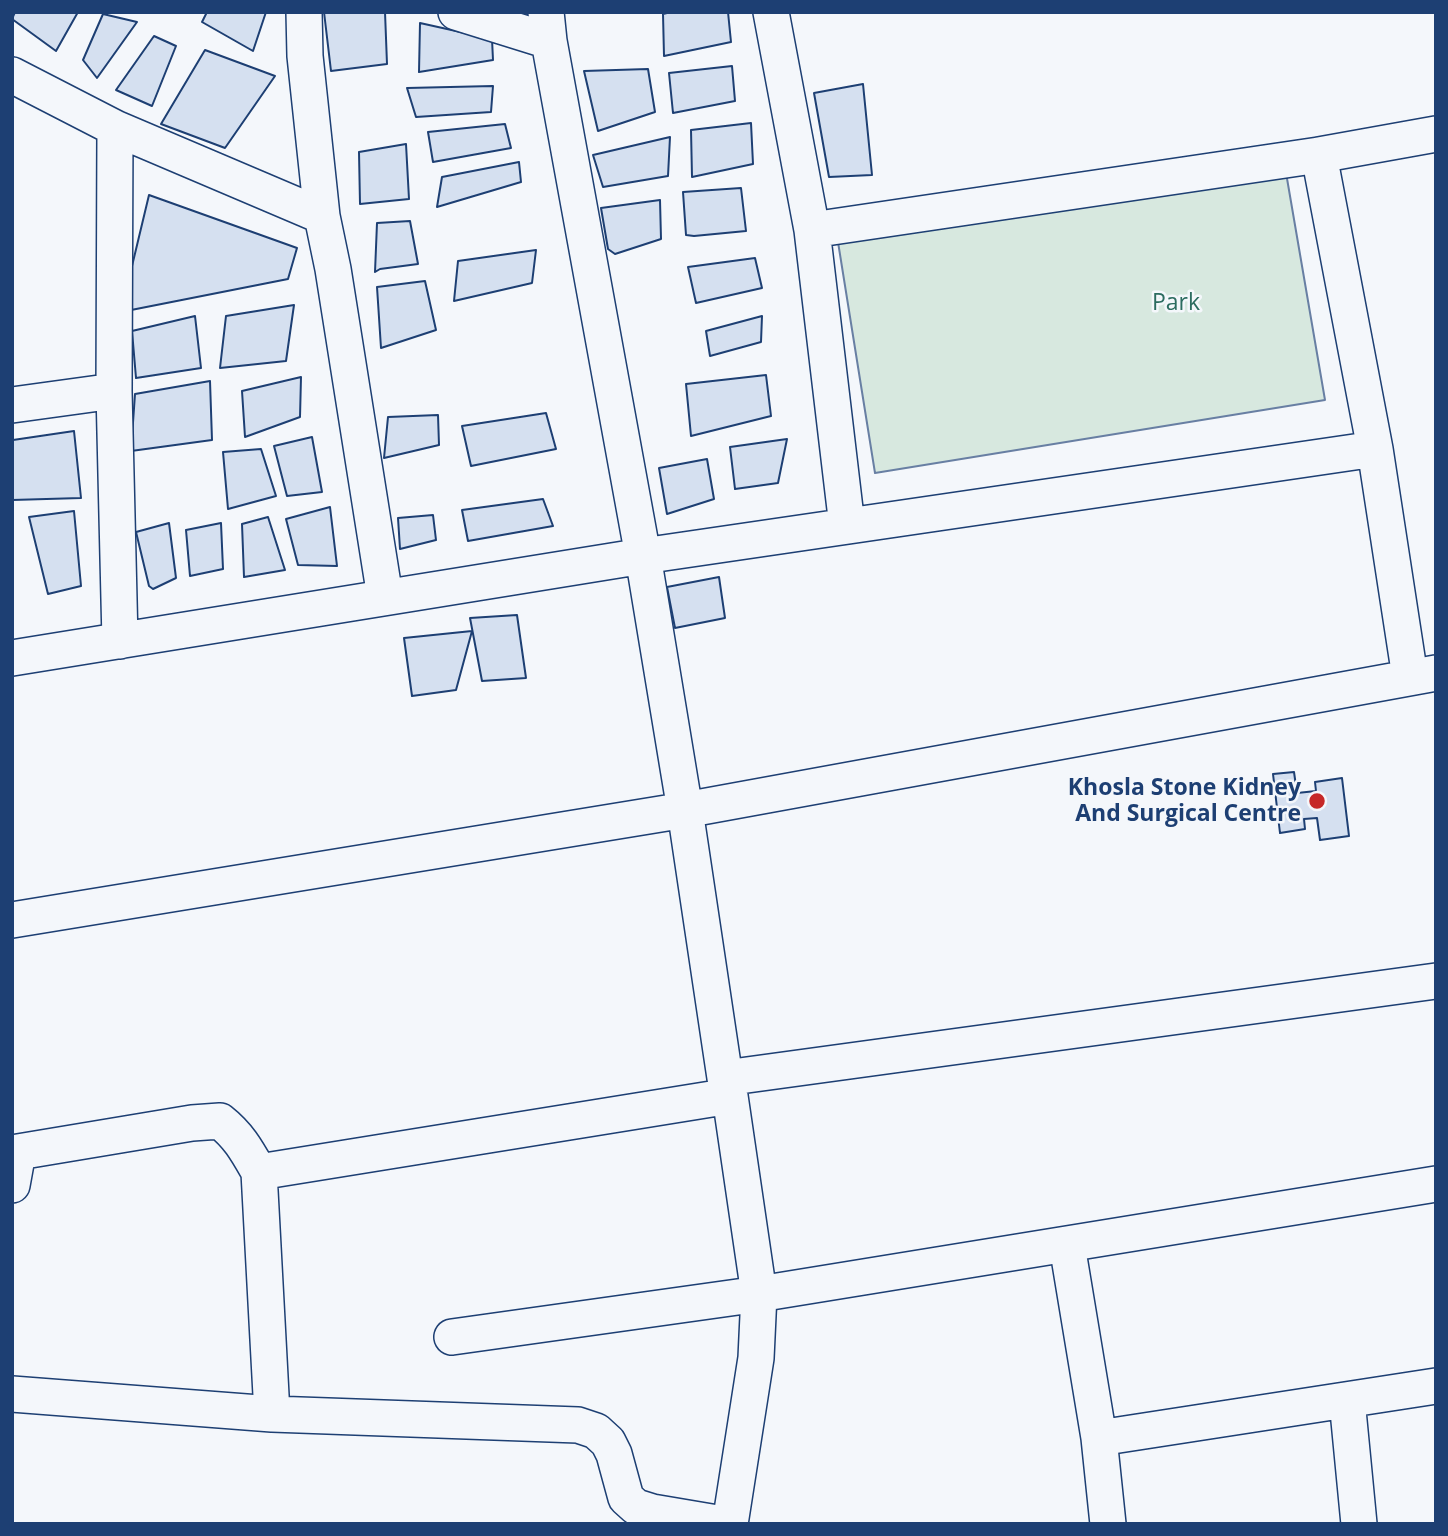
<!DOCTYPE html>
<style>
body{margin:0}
#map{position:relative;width:1448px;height:1536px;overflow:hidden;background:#f4f7fb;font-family:"Open Sans",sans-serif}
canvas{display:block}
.frame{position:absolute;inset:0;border:14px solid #1d3f73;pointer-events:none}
</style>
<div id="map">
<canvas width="1448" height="1536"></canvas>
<div class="frame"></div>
</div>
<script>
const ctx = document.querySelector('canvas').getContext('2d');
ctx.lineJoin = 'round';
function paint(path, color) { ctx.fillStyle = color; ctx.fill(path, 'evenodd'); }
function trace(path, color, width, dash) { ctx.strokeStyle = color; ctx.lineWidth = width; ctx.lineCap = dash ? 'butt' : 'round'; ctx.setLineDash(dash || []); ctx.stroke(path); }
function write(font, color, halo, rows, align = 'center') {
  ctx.font = font + ' "Open Sans",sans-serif'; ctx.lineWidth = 5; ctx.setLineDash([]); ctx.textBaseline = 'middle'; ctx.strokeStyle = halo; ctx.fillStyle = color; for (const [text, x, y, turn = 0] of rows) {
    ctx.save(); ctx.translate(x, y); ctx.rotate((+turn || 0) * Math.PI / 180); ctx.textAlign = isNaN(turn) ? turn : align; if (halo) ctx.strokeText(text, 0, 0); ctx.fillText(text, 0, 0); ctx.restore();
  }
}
const green = new Path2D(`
 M1284,161L1325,400L875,473L838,242Z`);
paint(green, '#d7e8df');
trace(green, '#687fa3', 2);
const building = new Path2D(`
 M15,12H78L56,51L12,19Z
 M207,12H266L253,51L202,22Z
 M324,12H385L387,64L331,71Z
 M671,12H728L731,42L664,56L663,14Z
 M103,14L137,22L97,78L83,60Z
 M420,23L492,39L493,60L419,72Z
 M154,36L176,46L152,106L116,90Z
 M205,50L275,76L225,148L161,124Z
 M732,66L735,101L673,113L669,73Z
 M648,69L655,112L598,131L584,71Z
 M863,84L872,175L829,177L814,93Z
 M493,86L491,112L416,117L407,88Z
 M751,123L753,164L692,177L691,130Z
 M505,124L511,148L433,162L428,132Z
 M670,137L668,176L603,187L593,155Z
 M406,144L409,199L360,204L359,152Z
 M519,162L521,182L437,207L442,177Z
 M741,188L746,231L694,236L686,235L683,192Z
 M149,195L297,248L288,279L121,312Z
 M660,200L661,239L615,254L608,249L601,208Z
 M410,221L418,264L380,269L375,272L377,223Z
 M536,250L532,283L454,301L458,261Z
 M755,258L762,288L696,303L688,267Z
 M425,281L436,330L381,348L377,287Z
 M294,305L286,361L220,368L226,316Z
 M195,316L201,368L136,378L132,331Z
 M762,316L761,342L710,356L706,331Z
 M766,375L771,416L691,436L686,384Z
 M301,377L300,417L245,437L242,391Z
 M210,381L212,440L131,451L135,394Z
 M546,413L556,449L471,466L462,426Z
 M438,415L439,445L384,458L388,417Z
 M74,431L81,498L12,500L13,440Z
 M312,437L322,492L287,496L274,446Z
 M787,439L778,483L735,489L730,447Z
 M261,449L276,496L228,509L223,452Z
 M707,459L714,499L667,514L659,468Z
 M543,499L553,526L468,541L462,510Z
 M330,507L337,566L298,565L286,519Z
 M74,511L81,586L48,594L29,517Z
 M433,515L436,540L400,549L398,518Z
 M268,517L285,570L244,577L242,524Z
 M169,523L176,578L153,589L149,586L136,532Z
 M221,523L223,569L190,576L186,530Z
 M719,577L725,618L675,628L667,587Z
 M517,615L526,678L482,681L470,618Z
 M472,631L456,690L412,696L404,638Z
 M1294,772L1297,793L1316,791L1315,782L1342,778L1349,836L1320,840L1317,818L1304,819L1305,829L1280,833L1273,774Z`);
paint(building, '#d5e0f0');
trace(building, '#1d3f73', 2);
const minor = new Path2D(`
 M304,12L305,56L322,216
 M456,12L549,41
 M546,12L549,41L643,556L685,810L725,1078L730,1096L759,1294L756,1358L730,1524
 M771,12L812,230L847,526
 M12,75L115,128
 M1319,155L1375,449L1410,677
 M812,230L1319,155L1436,134
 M12,405L114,391
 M120,641L114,391L115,128L322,216L333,269L385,597
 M12,658L643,556L1375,449
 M12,920L685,810L1436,673
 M725,1078L1436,981
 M12,1153L192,1123L220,1121C239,1136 247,1151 259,1172L272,1414
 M259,1172L730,1096
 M12,1185L18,1152
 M1067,1245L1099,1438
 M452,1337L759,1294L1436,1184
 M12,1394L272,1414L578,1425L596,1431L608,1442L614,1454L626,1498L636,1507L652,1512L723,1524
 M1347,1400L1359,1524
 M1108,1524L1099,1438L1436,1386`);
trace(minor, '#1d3f73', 38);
trace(minor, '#f4f7fb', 35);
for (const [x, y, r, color] of [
 [1317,801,9,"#c62828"]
]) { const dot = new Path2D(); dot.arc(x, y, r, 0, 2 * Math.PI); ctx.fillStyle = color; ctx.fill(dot); trace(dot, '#f4f7fb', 2.5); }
write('23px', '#2c6c60', '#f4f7fb', [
 ["Park",1176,303]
]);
write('bold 23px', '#1d3f73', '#f4f7fb', [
 ["Khosla Stone Kidney",1301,788],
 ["And Surgical Centre",1301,814]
], 'right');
</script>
